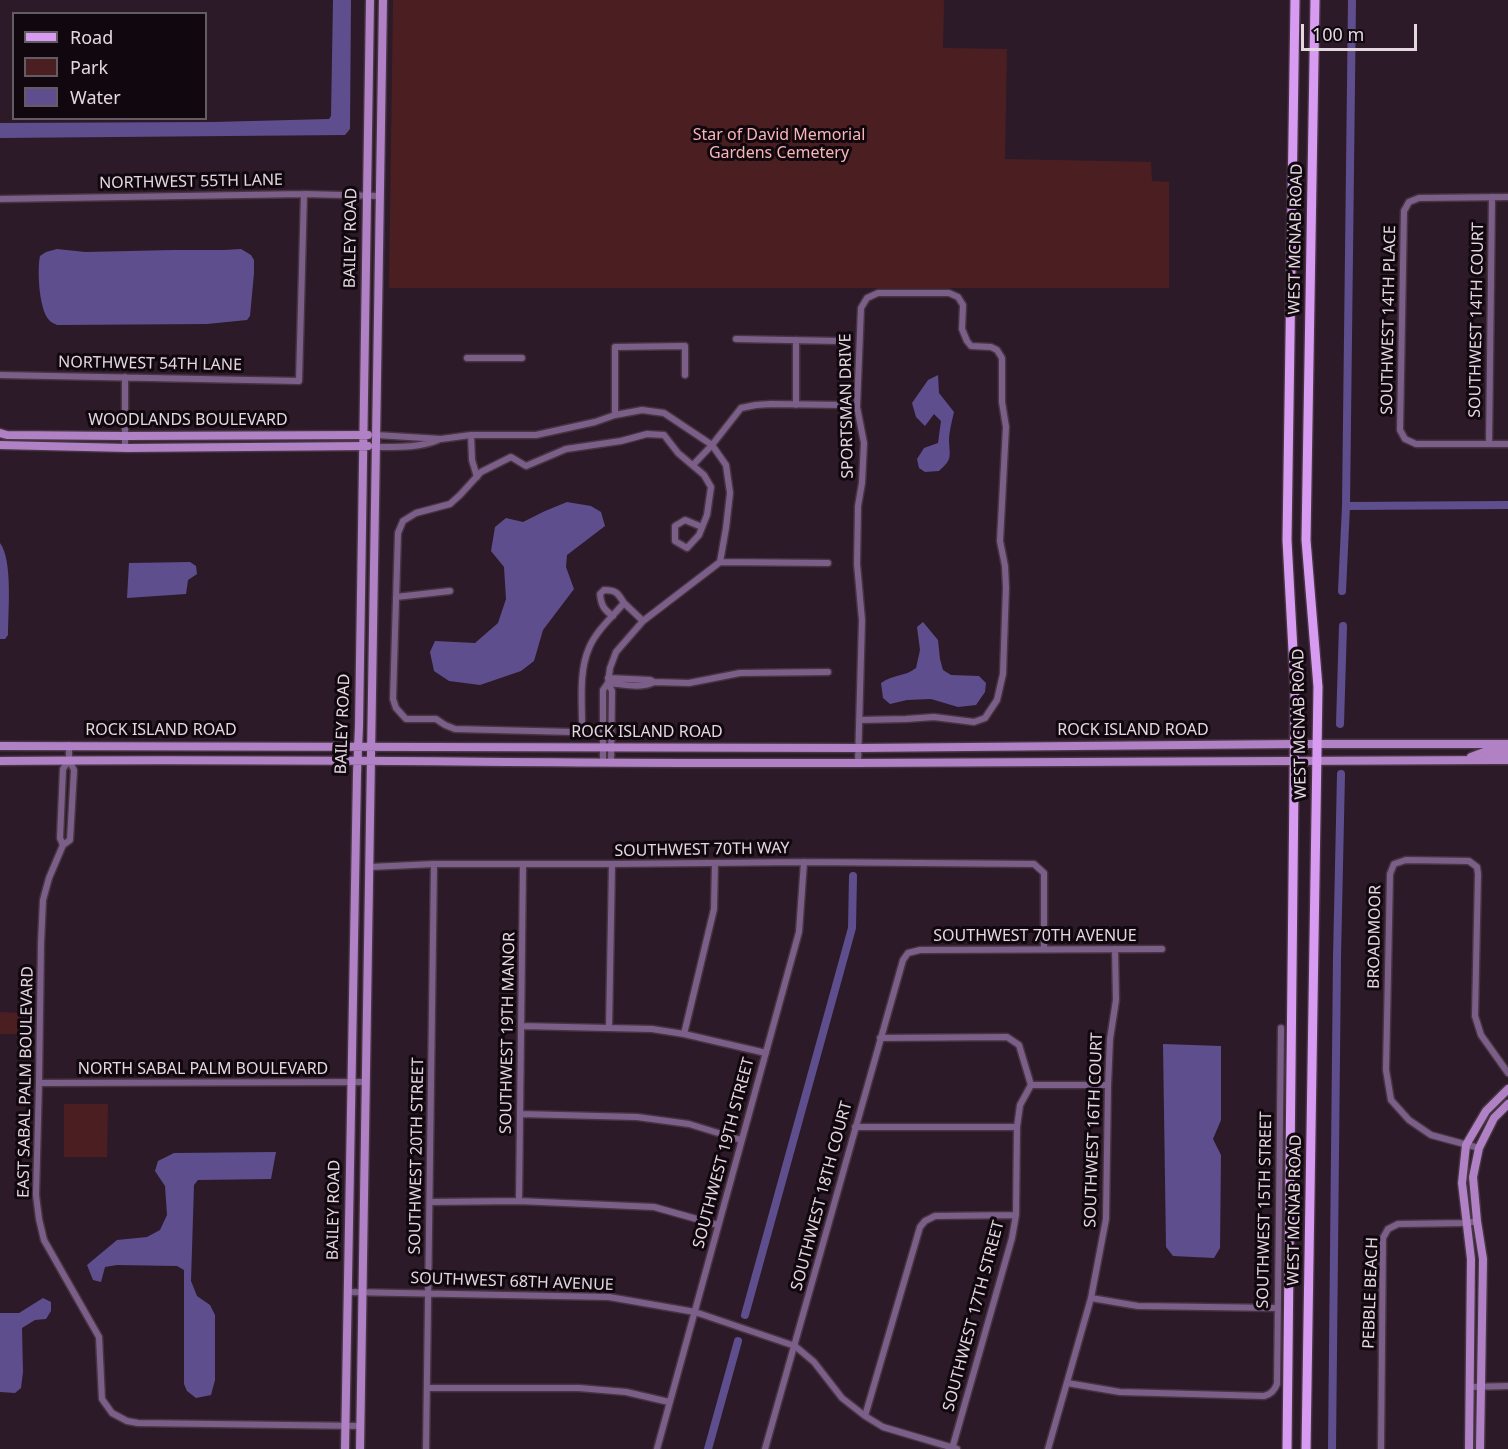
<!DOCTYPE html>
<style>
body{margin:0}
#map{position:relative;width:1508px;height:1449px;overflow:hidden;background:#2d1a28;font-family:"Noto Sans",sans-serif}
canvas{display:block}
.legend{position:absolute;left:12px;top:12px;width:195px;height:108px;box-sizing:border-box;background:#10080e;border:2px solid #655b62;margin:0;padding:8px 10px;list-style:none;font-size:18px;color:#e4d7e0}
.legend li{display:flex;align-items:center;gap:12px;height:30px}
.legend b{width:30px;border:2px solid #655b62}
.scale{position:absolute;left:1301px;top:24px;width:116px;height:27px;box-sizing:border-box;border:3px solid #e4d7e0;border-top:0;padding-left:8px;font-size:18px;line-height:21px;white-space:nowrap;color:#e4d7e0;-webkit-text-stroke:4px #10080e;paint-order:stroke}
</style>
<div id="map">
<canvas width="1508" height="1449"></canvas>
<ul class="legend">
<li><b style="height:8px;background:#d89bf2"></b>Road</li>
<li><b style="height:16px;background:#4b1f21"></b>Park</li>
<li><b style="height:16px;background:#5f4e8d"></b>Water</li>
</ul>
<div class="scale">100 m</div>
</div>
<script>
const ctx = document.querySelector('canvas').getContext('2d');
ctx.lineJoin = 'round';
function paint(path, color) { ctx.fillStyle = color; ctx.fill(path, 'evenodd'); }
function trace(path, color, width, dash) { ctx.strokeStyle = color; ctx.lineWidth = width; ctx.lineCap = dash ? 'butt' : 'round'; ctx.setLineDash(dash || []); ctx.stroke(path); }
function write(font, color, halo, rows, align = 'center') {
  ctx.font = font + ' "Noto Sans",sans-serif'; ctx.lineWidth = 6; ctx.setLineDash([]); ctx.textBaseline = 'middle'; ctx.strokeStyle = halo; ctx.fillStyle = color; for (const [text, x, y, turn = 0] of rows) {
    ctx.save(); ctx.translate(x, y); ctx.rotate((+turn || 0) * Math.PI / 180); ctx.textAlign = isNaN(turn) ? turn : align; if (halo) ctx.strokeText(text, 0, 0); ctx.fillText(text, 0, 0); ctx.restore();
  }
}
paint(new Path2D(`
 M393,0H944L943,48L1007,49L1005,159L1151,162L1152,181L1169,182V288H389Z
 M0,1012L21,1013L20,1034H0Z
 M64,1104H108L107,1157H64Z`), '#4b1f21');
paint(new Path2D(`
 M333,0H351L350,129L345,135L0,138V123L213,122L329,119L331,116Z
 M57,249L85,252L174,250H224L241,249L251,255L254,260V273L250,316L247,320L207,324L57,325C53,323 52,323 49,320C39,309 37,270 40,256L46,252Z
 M938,375L939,393L954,412C952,421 949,432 949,441C950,458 952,459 939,471L925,472L919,468L917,459L924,448L938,443L941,421L934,414L925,426L916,417L912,403L928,380Z
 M567,502L591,506L601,512L605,526L567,555L566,567L574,589L543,630L534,661L521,671L480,685L449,681L434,671L430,652L435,641L475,643L498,623L506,599L504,567L491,551L495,527L506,518L523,522L545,511Z
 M0,543C13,560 8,613 8,635L5,639H0Z
 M190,562L196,566L197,574L188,580L186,594L127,598L129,563Z
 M923,622L938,640L940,659L943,670L951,675L979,676L986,683L985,692L976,705L958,707L931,699L907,700L890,704L883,698L881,683C893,674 905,677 916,668L920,650L917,627Z
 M1163,1044L1221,1046V1120L1213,1139L1221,1155L1220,1248L1214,1258L1173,1256L1166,1247Z
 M276,1152L271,1179L198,1180L194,1185L191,1281L197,1296L210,1305L215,1315V1380L211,1395L196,1398L187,1391L184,1384V1270L177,1266L117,1265L105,1267L101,1282L93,1280L87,1265L117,1240L147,1237L160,1230L167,1215L165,1186L155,1171L158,1161L174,1153Z
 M43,1298L51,1302V1311L46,1319L35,1320L22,1328L23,1372L21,1388L15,1393L0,1392V1313H19Z`), '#5f4e8d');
trace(new Path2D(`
 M1346,506L1508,505
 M1342,591L1346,506L1352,0
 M1340,724L1343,626
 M745,1315L852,928L853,876
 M708,1449L738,1341
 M1332,1449L1337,957L1341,774`), '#5f4e8d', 8);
const street = new Path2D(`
 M1508,197L1419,198L1409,202L1404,211L1400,430L1405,439L1416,444H1508
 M0,199L304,194L380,196
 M736,339L839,341
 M796,340V405
 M467,358H522
 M0,375L299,381L304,194
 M125,377V448
 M615,415V347L685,346V375
 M376,435L441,439L471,435H536L595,422L615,415L642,410L664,413L712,445L726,465L730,493L726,528L720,562L643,621L616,652L610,668L608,683L603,690V763
 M471,435L472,460L477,477
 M1489,444L1492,197
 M376,447C397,447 419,448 438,440
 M693,465L712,445L741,408L756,405L771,404L845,405
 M720,562L828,563
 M396,597L450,591
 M624,603L643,621
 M613,616C604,610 601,605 600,594L604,590C616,590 618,593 624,603C612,617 596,631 589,648C579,671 582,700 582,724L573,732L455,729L445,725L436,719H406L396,708L393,699L398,533L403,521L416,513L450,504L460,495L481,472L511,457L526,466L566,449L621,441L647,434L664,435L678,453L704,475L711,487L707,515L699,535L687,548L675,541V526L685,520L702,527
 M608,678L650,680L654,682
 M608,683C622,684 642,689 654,682L689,683L740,673L828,672
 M608,683L612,691L611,763
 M69,745V760L74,770L70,840L63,845L49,878L43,900L41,943L39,1083L36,1195L39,1219L44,1240L99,1337L102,1399L112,1413L127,1421L138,1423L361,1426
 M858,763L862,620L857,564L858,506L862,483L864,443L857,407L861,308L867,298L878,293H949L958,297L963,305L962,329L967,341L971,346L991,347L997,350L1002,358V402L1006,427L1000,541L1005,566L1006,588L1003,674L997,700L985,718L974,722L934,717L906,719L859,720
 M63,845L60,838L63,769L69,760
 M370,867L434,864H612L804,862L1034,864L1044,873V949
 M521,1026L652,1029L684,1034L766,1053
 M609,1028L612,864
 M684,1034L714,909L715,863
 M880,1038L1007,1037L1019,1045L1031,1085
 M39,1083L366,1082
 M1031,1085H1108
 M520,1114L637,1117L689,1124L741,1140
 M855,1127H1017
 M1479,1148L1431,1135L1409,1120L1391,1100L1386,1070L1390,874L1394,864L1406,860L1469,861L1477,867L1478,874L1475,1016L1481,1035L1508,1073
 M519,1201L523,865
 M430,1202L519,1201L654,1207L718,1225
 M348,1292L609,1297L695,1312L795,1346L814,1362L842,1398L865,1416L883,1427L957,1449
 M1091,1298L1138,1306L1278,1308
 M1067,1383L1120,1392L1264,1396C1271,1394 1274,1391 1277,1384L1281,1028
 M1470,1387L1508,1386
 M427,1388H579L626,1392L669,1402
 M865,1416L920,1227L925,1221L935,1216L1016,1215
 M426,1449L434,864
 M657,1449L799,932L804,862
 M765,1449L903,960L908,953L920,950L1162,949
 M952,1449L1012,1238L1016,1215L1017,1127L1020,1105L1031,1085
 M1048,1449L1091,1298L1106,1219L1108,1085L1110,1039L1116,1000L1115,949
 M1381,1449L1383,1238L1388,1229L1398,1224L1467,1223L1477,1221`);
const secondary = new Path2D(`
 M0,433L7,435L125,436L368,435
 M0,445L127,448L368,446
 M0,746L859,748L1295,744H1508
 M1471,757L1484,752H1508
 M0,761C285,758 571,764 856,763C1074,763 1291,759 1508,760
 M345,1449L357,773L359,726L370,0
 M360,1449L383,0
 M1469,1449L1471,1259L1462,1183L1466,1145L1486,1111L1508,1089
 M1480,1449L1483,1259L1477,1221L1473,1177L1479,1148L1494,1118L1508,1104`);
const primary = new Path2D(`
 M1287,1449L1295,688L1287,540L1295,0
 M1306,1449L1318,687L1306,540L1315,0`);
trace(street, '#473442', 9);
trace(secondary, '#473442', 11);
trace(primary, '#473442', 12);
trace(street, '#7c5f88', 6);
trace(secondary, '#b081c4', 8);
trace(primary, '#d89bf2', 9);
write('16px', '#f9b5b6', '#10080e', [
 ["Star of David Memorial",779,135],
 ["Gardens Cemetery",779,153]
]);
write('16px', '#e4d7e0', '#10080e', [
 ["NORTHWEST 55TH LANE",191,182,-1],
 ["BAILEY ROAD",351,238,-89],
 ["WEST MCNAB ROAD",1296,239,-89],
 ["SOUTHWEST 14TH PLACE",1389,320,-89],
 ["SOUTHWEST 14TH COURT",1477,320,-89],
 ["NORTHWEST 54TH LANE",150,364,1],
 ["SPORTSMAN DRIVE",847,406,-91],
 ["WOODLANDS BOULEVARD",188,420],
 ["BAILEY ROAD",343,724,-88],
 ["WEST MCNAB ROAD",1300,724,-91],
 ["ROCK ISLAND ROAD",161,730],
 ["ROCK ISLAND ROAD",1133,730],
 ["ROCK ISLAND ROAD",647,732],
 ["SOUTHWEST 70TH WAY",702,850,-1],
 ["SOUTHWEST 70TH AVENUE",1035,936],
 ["BROADMOOR",1375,937,-89],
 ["SOUTHWEST 19TH MANOR",508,1033,-89],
 ["NORTH SABAL PALM BOULEVARD",203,1069],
 ["EAST SABAL PALM BOULEVARD",26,1082,-89],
 ["SOUTHWEST 16TH COURT",1094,1130,-88],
 ["SOUTHWEST 19TH STREET",724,1153,-75],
 ["SOUTHWEST 20TH STREET",417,1156,-89],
 ["SOUTHWEST 18TH COURT",822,1196,-75],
 ["BAILEY ROAD",334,1210,-89],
 ["SOUTHWEST 15TH STREET",1265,1210,-89],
 ["WEST MCNAB ROAD",1295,1210,-89],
 ["SOUTHWEST 68TH AVENUE",512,1282,2],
 ["PEBBLE BEACH",1371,1293,-88],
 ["SOUTHWEST 17TH STREET",974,1316,-75]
]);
</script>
